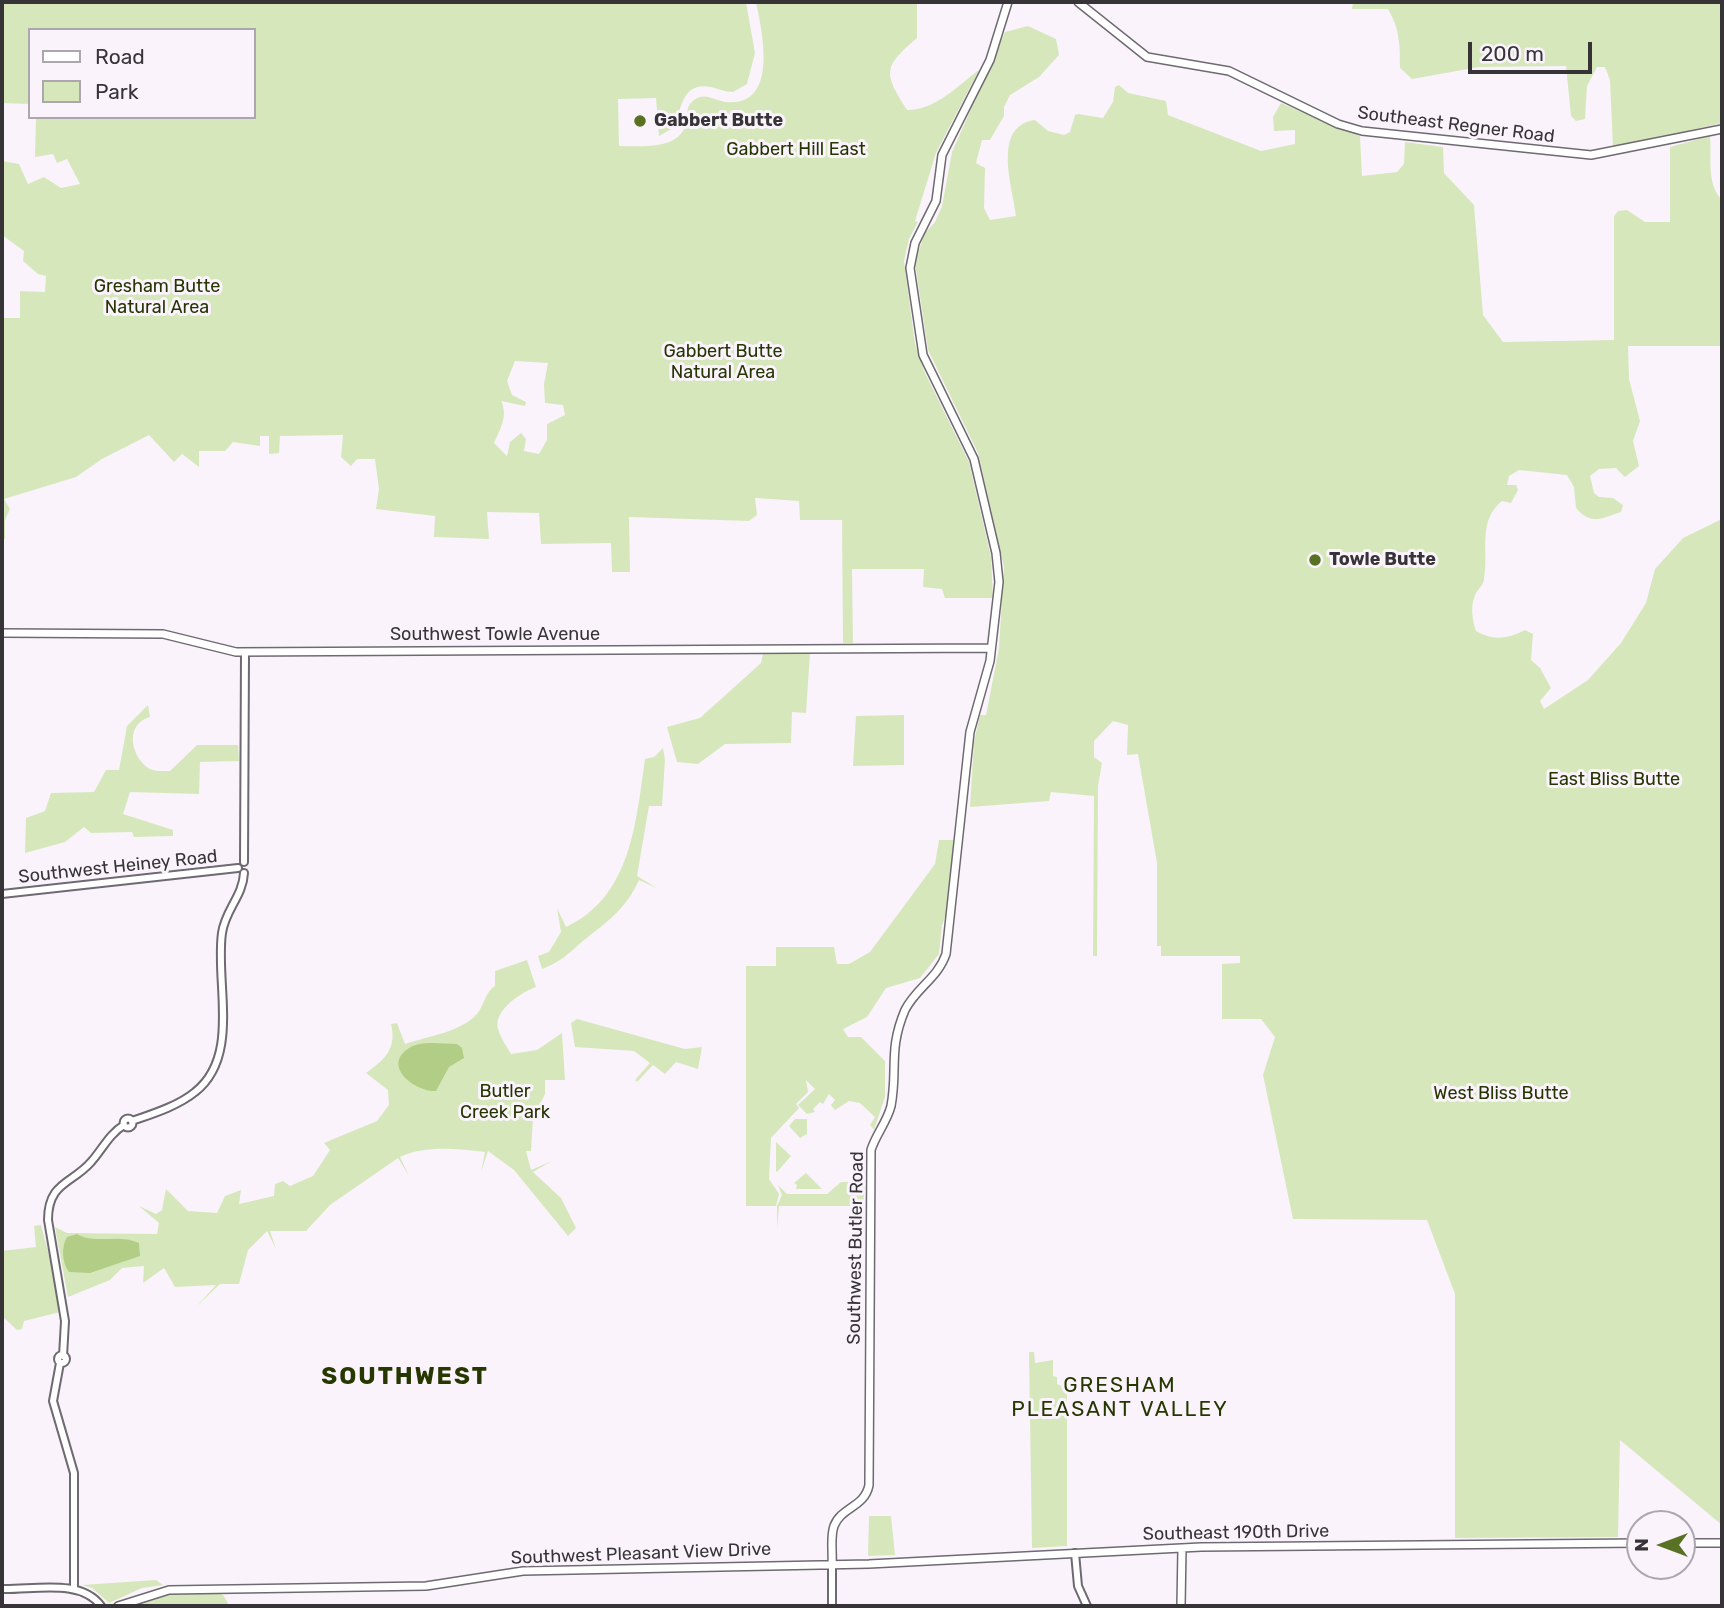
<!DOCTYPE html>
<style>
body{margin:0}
#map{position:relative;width:1724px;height:1608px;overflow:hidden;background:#faf3fc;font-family:Rubik,sans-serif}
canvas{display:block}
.frame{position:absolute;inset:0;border:4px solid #373437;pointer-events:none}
.legend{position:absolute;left:28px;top:28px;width:228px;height:91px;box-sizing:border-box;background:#faf3fc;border:2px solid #aca7ad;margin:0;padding:9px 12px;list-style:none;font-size:21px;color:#373437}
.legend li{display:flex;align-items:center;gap:14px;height:35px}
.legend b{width:35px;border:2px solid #aca7ad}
.north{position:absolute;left:1626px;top:1510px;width:70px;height:70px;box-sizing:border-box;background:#faf3fc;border:2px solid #aca7ad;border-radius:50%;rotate:270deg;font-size:19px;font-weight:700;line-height:28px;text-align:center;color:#373437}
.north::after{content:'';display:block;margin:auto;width:24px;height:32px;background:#587123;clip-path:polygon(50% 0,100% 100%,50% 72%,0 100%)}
.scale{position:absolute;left:1468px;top:42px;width:124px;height:32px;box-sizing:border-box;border:4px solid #373437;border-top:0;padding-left:9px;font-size:21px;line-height:24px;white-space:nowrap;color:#373437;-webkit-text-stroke:5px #faf3fc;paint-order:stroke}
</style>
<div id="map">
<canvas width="1724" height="1608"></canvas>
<div class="frame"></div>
<ul class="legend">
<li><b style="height:9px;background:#fff"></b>Road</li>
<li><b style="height:19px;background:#d6e8bb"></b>Park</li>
</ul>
<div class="north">N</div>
<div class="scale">200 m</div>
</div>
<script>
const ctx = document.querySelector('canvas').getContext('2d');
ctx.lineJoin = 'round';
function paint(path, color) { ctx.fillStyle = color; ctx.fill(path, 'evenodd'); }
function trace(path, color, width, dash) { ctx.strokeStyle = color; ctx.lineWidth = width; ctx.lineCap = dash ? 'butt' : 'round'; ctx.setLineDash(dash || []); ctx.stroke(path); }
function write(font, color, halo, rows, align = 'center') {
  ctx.font = font + ' Rubik,sans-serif'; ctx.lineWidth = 6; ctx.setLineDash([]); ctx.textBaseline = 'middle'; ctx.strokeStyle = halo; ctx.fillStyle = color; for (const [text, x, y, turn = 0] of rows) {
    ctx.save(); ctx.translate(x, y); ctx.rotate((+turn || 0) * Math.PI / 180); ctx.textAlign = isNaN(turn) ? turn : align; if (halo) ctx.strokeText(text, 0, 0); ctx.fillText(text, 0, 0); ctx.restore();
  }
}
paint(new Path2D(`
 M2,2H746L755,53L747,84L733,92C725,92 719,89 711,87C681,81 682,110 673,128L659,136L656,98L618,99L619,146C643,146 683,151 687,119C687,111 687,105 694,100C705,92 714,100 725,102C780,108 762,31 756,2H917V38C883,67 883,72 907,110C936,110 957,86 979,70L936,153L915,221L918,222L909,239L904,261L915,344L925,373L969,462L991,557L993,598H945L942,589L923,587L924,569H852L853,643H843L842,520H800L799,501L755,498L757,515L749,521L629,517L630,572H612L611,543L541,544L539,513L487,512L489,539L434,537L435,516L376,509L379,489L375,459H357L351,466L341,457L343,435L280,436L279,453L269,454V436H260V446L233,442L225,451H199V467L182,454L174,462L149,435L102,459L76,477L4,499L10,509L5,520V539H2V318H20V291L45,292L46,276L38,274L23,261L24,251L2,235V161L19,164L28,184L44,177L61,188L80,184L67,159L57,163L53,154L35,157L36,117H254V30H30V104L2,103ZM515,361L548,363L544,384L545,403L563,405L565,415L547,424V440L539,454L524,451L526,439L521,433L510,442L507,456L494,443C501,428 508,415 501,401L525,406L526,402L512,395L507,381Z
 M1353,2H1722V123L1613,148L1610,80L1605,67H1597L1587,86L1585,119L1576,121L1571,116L1566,66L1479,67L1412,79L1400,68C1400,46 1400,29 1388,9H1352Z
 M1028,26L1056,39L1059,55L1039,77L1010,95L1004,107V116L990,140H982L976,163L985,168L984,208L990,220L1016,216C1013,188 991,126 1035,120L1048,131L1064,135L1070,132L1075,115L1078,114L1103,118L1113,102L1115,87L1119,85L1128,93L1166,101L1168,115L1261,151L1295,144V130L1274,131L1273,117L1281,103L1360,136L1362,176L1397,172L1404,164L1405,142L1443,147L1444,173L1474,205L1483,315L1503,342L1614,340V216L1618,211L1627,210L1645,222H1670V147L1710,136C1712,157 1706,184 1722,200V346H1628L1629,379L1640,421L1633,441L1639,466L1625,477L1616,468L1599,469L1590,476L1594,493L1599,497L1613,498L1623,505L1621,512C1601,518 1592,526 1576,508L1574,487L1567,475L1519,470L1509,476L1507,485H1516L1518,490L1511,503L1502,501C1477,521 1489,551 1484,579C1483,586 1479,588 1476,593C1470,605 1472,619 1476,631C1493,641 1508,639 1525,630L1533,634L1531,660L1540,668L1551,688L1540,701L1544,709L1588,680L1621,643L1646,603L1655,569L1683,538L1722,519V1525L1620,1440L1618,1537L1455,1538V1294L1427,1220L1293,1219L1263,1075L1275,1037L1261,1019H1222V964L1240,963V956H1161V946H1157V863L1138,754L1127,755L1128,725L1113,721L1094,741V757L1102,763L1098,786L1097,956H1093L1094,796L1051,792L1049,801L970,807L974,742L980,715H986L999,648L1004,567L978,453L928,350L915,263L924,234L935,222L942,206L952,152L1005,32Z
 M763,653H810L806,713L792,712L791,743L725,744L698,764L677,762L667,727L700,718L761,663Z
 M148,705L150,717C125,724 130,755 148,768C154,772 163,771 170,771L197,745H238L239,761L200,762L199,794L130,792L123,814L173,830V836L134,837L132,832L91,833L84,827L65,842L25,853L26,818L45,811L51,793L94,792L106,770H119L127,726Z
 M904,715V765L853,766L856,716Z
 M663,748L665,760L662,806H649L637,876L657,888L639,880C626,909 607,922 583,941C569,953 561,962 542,969L538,956L549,952L561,932L557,908L566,927C631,897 636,822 645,759L654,757Z
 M939,840H954L947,912L942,925L939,954L920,978L886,988L867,1017L843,1029L848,1037H861L885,1061V1097L874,1130L870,1125L875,1117L860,1103L849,1101L835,1110L831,1105L835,1100L829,1094L823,1104L820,1102L813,1109L815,1112L807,1114L798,1105L815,1089L806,1080L808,1092L796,1104L799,1108L771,1138L769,1179L779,1194L776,1206H746V966H776V947H834L837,964H849L870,952L935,864Z
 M527,960L536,987C522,992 493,1010 498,1029C500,1037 507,1047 511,1054L537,1050L562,1033L565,1080H545V1094L533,1119L531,1151H526L531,1170L552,1161L533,1172L561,1198L576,1228L568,1236L514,1170L488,1151L481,1172L485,1152C457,1149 426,1145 400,1157L409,1176L398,1158L330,1205L306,1231H270L276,1249L267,1231L248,1250L239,1284H220L197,1306L216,1285L175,1287L164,1268L143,1283L144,1266L122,1268L110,1280L68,1297L55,1227L67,1233L157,1234L159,1223L139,1206L156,1214L162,1210L166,1189L188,1211L217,1213L225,1196L241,1190L239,1204L274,1196L275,1184L283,1181L290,1186L313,1176L330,1150L324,1143L377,1121L389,1105L388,1090L366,1073C385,1059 397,1049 391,1024L397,1023L405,1044C428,1036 459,1033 477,1014C484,1006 485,992 495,986V971Z
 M577,1019L685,1049L702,1047L698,1069L676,1062L665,1074L653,1065L637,1082L635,1080L650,1063L634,1051L575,1047L571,1023Z
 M795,1119H807V1134L800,1138L789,1126Z
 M776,1142L791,1156L777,1172L776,1171Z
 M806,1173L822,1189H796L797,1185L794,1183Z
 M841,1182H855L865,1188L863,1202L850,1206H779L777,1229V1206L782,1195L778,1185L787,1194H827Z
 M41,1225L64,1311L24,1321L22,1329L17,1330L2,1316V1251L36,1247L34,1226Z
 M1029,1352H1034L1035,1363L1053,1360V1376L1057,1377V1384L1067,1389V1546L1032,1548Z
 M869,1516H891L895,1555L868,1556Z
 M156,1580L163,1585L142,1588L109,1603L92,1588L82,1585Z
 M211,1590L223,1595L228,1603L226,1606H132L169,1592Z`), '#d6e8bb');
paint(new Path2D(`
 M457,1044L462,1048L464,1058L449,1067L436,1091C415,1092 381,1066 409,1048C421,1040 443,1044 457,1044Z
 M77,1234C95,1245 119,1233 139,1243L140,1256L90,1273L69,1272C62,1263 61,1247 67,1237Z`), '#b2cd85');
const tertiary = new Path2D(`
 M244,862L245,652
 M2,894L238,868
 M123.5 1123a4.5 4.5 0 1 1 9 0a4.5 4.5 0 1 1-9 0Z
 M132,1121C152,1114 178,1106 195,1092C241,1056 215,983 222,933C225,910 243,896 244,873
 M58 1359a4 4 0 1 1 8 0a4 4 0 1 1-8 0Z
 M63,1356L65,1321L48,1220C48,1182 72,1184 91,1162C102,1150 109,1134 124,1125
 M60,1363L53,1401L74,1473V1589
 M1075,1553L1078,1586L1087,1606
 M2,1589C33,1590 81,1578 101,1606
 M832,1606V1565`);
const secondary = new Path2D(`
 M1078,2L1147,57L1229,71L1338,124L1362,131L1591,155L1722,129
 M2,633L163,634L236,652L991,648
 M1682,1543H1722
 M832,1565C833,1552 830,1537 834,1526C841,1507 865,1507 869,1485L871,1150C876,1134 887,1122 891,1106C898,1069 888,1050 905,1010C916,988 938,978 946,954L970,732L990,661L999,582L996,553L974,459L923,355L910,268L915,243L936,201L942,155L990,60L1008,2
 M118,1606L169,1590L426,1586L523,1571L869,1564L1201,1547L1640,1543
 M1181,1606L1182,1548`);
trace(tertiary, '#6f6971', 10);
trace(secondary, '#6f6971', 10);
trace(tertiary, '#fff', 6);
trace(secondary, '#fff', 7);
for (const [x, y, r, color] of [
 [640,121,7,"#587123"],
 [1315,560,7,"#587123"]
]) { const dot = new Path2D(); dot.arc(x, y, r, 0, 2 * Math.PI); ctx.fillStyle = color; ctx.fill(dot); trace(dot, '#faf3fc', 2.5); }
write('bold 18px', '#373437', '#faf3fc', [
 ["Gabbert Butte",654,121],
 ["Towle Butte",1329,560]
], 'left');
write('18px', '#373437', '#faf3fc', [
 ["Southeast Regner Road",1456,125,7],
 ["Southwest Towle Avenue",495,635],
 ["Southwest Heiney Road",118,867,-6],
 ["Southwest Butler Road",856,1248,-89],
 ["Southeast 190th Drive",1236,1533,-1],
 ["Southwest Pleasant View Drive",641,1554,-2]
]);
write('18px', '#253500', '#faf3fc', [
 ["Gabbert Hill East",796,150],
 ["Gresham Butte",157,287],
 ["Natural Area",157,308],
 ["Gabbert Butte",723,352],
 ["Natural Area",723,373],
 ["East Bliss Butte",1614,780],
 ["Butler",505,1092],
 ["Creek Park",505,1113],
 ["West Bliss Butte",1501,1094]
]);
ctx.letterSpacing = '2px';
write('21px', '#273700', '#faf3fc', [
 ["GRESHAM",1120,1386],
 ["PLEASANT VALLEY",1120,1410]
]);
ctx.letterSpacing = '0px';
ctx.letterSpacing = '2px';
write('bold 24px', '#273700', '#faf3fc', [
 ["SOUTHWEST",405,1377]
]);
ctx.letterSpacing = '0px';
</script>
